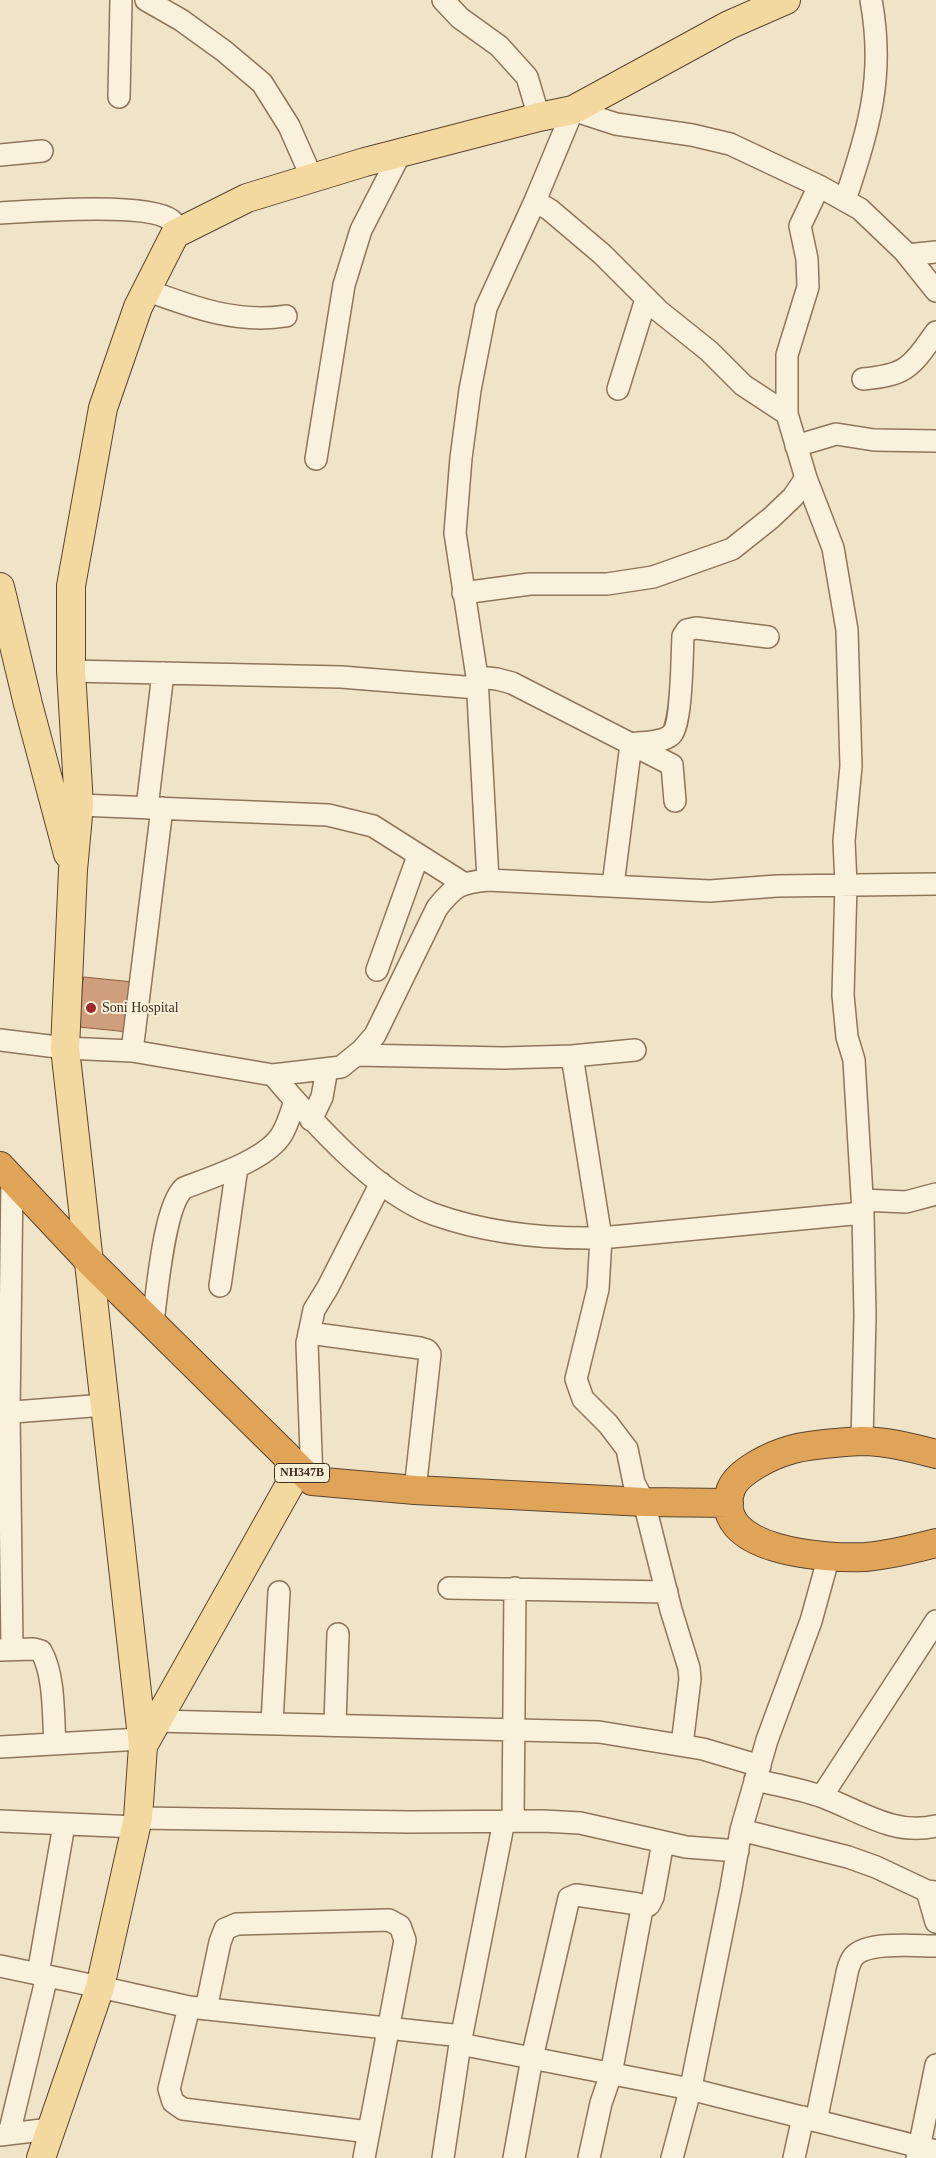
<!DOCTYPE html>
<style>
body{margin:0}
canvas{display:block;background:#f0e4c8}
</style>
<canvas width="936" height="2158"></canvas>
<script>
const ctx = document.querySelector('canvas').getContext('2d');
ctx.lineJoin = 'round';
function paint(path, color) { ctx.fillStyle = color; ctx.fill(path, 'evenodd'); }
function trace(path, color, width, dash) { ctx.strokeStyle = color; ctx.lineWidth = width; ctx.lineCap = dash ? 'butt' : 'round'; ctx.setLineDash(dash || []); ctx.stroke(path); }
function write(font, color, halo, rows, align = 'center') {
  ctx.font = font + ' "Times New Roman",serif'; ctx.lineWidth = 4; ctx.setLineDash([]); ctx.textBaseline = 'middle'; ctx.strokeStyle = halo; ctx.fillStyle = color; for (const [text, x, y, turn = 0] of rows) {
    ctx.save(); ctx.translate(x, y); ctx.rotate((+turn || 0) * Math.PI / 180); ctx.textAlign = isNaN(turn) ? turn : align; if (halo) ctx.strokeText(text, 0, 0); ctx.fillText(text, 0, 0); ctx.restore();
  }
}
const building = new Path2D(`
 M84,977L133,982L128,1032L79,1027Z`);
paint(building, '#cf9f7d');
trace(building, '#8d5f41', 1);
const minor = new Path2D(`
 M146,0L181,20L224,51L262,83L289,126L312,178
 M443,0L460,18L499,46L527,77L539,117
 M119,97L121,0
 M0,155L42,151
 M845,200C869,130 885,75 871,0
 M535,201L550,210L602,254L659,311L709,351L743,385L787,414
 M0,213C32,211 148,202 171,220C175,223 178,228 181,232
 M907,255L936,252
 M146,290C192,307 237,324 286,316
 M863,379C907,375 911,367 936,332
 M618,389L646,299
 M796,446L836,434L874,440L936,441
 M316,459L344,285L361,230L401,152
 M463,593L530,584H607L653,577L732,549L771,518L793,497L806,478
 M71,671L341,677L477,688
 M477,677L497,679L512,683L672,765L675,801
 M79,805L328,815L373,826L463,883
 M147,808L163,673
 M488,880L477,677L455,533L461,458L470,390L486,308L535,201L573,110L616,124L692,135L730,144L819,186L860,209L904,251L936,291
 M613,885L631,744C643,742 662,743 671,735C682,726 682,653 683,636L687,630L696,628L768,637
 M377,970L418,856
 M0,1040L65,1048L132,1051L273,1075L341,1067L362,1050L375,1035L437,908C455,885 460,883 488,880L710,891L777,886L936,884
 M132,1051L162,808
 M356,1055L504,1058L572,1056L635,1050
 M572,1056L601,1238L598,1289L576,1379L583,1399L608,1424L627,1449L634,1483L644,1502L671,1610L689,1668L690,1679L682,1745
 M273,1075C312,1121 376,1193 433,1214C486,1233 545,1239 601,1238L863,1213L854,1060L847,1037L843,995L846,884L844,841L851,766L847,630L833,548L806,478L787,414V355L808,287L807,259L800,226L819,186
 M311,1120L322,1097L327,1069
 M863,1200L906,1202L936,1194
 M220,1286L237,1167
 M153,1322C157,1293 164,1205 184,1188C212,1177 267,1160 282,1134C288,1124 291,1112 295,1101
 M309,1333L420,1348L427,1350L430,1354L415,1490
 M0,1413L105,1405
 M862,1441L865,1316L863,1213
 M312,1481L307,1343L314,1310L328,1287L381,1183
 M449,1588L667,1592
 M12,1649L9,1413L12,1178
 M0,1650L34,1649L41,1651C55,1675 53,1717 55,1744
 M157,1721L599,1732L703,1749L760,1766
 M272,1723L279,1592
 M335,1724L338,1634
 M0,1747L141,1739
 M755,1780C777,1785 802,1789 823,1797C860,1811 894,1836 936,1826
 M822,1796L936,1621
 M138,1818L410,1822L543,1821L580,1823L686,1847L738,1851
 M0,1821L137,1827
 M513,1821L515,1588
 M741,1830L848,1857L876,1867L927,1891L936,1892
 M927,1891L936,1922
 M642,1909L649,1905L653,1897L663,1842
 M0,1966L100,1987L189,2007L462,2036
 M38,1974L64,1825
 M189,2007L169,2089L173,2102L183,2109L369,2132
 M206,2009L220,1942L225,1929L237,1924L389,1920L400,1926L405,1940L364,2158
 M460,2044L690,2089L936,2151
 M816,2121L846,1978C847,1972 849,1964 852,1959C863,1940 916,1946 936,1946
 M9,2134L47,1976
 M0,2135L50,2129
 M443,2158L460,2044L504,1821
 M514,2158L532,2058L569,1898L576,1895L638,1904L642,1909L611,2074L601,2103L589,2158
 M672,2158L691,2087L731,1888L741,1830L767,1740L811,1621L829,1556
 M794,2158L803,2117
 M917,2158L936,2065`);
const major = new Path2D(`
 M0,587L28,704L68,854
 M143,1746L298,1470
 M41,2158L100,1987L138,1818L143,1746L65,1048L73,870L79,805L71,671V586L103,408L138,307L175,234L247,198L365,162L539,117L573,110L729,25L786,0`);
const highway = new Path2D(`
 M0,1166L89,1261L312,1481L415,1490L644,1502L729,1503
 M936,1454C913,1448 886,1441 861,1441C845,1442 805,1445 790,1450C772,1455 738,1471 731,1489C709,1552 828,1559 865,1557C889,1555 913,1549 936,1543`);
trace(minor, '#8d765c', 24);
trace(major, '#5b4430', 30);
trace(highway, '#5b4430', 30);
trace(minor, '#faf1dc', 21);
trace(major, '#f3d9a0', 28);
trace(highway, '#e0a458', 28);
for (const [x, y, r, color] of [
 [91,1008,6,"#9e2a2b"]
]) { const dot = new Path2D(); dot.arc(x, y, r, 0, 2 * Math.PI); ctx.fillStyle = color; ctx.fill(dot); trace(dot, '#f7eed8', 2); }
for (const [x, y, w] of [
 [302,1473,55]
]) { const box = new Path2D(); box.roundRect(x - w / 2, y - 9.5, w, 19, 4); ctx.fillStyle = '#f7eed8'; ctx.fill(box); trace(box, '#3d2e20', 1); }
write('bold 12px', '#3d2e20', null, [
 ["NH347B",302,1473]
]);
write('14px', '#3d2e20', '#f7eed8', [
 ["Soni Hospital",102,1008]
], 'left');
</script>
